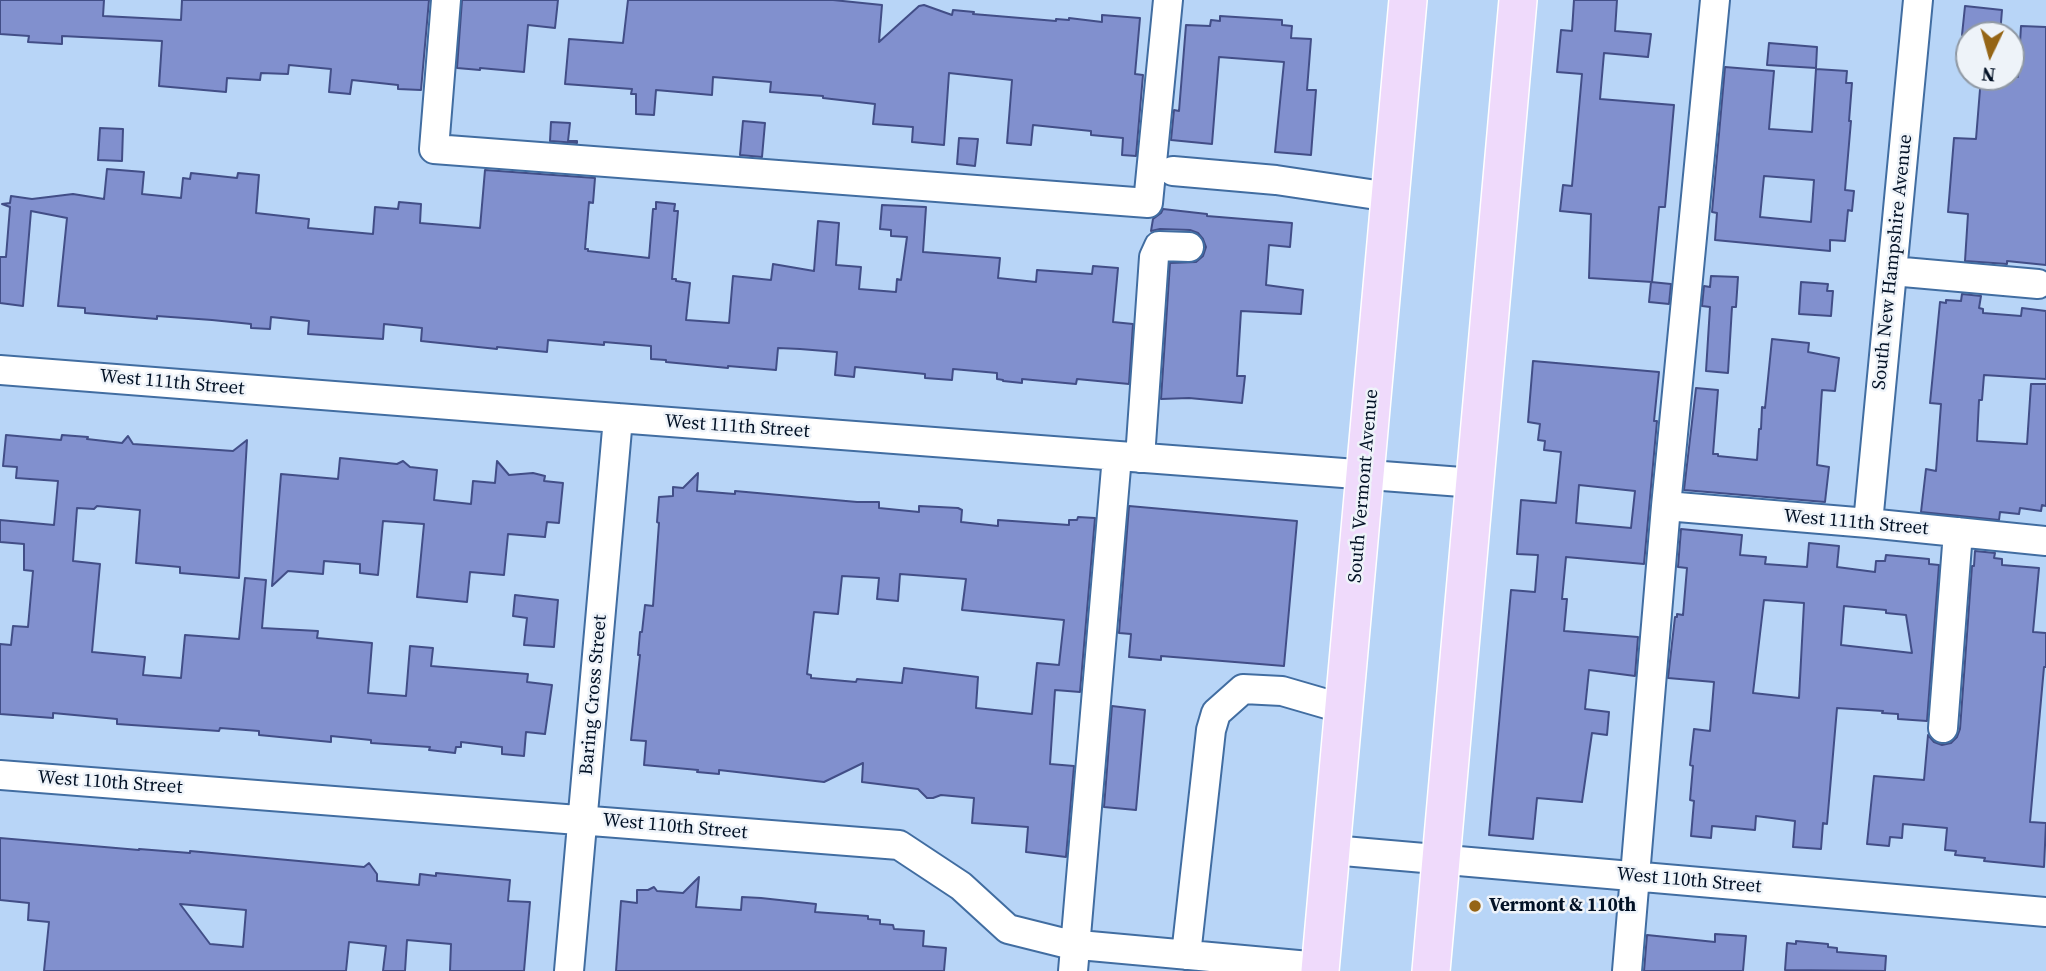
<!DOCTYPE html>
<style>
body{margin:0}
#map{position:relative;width:2046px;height:971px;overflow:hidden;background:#b8d5f7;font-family:"Source Serif 4",serif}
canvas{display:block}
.north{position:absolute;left:1955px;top:21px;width:70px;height:70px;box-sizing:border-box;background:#eef3f9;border:2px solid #9099a4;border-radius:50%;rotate:185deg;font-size:19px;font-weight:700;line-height:28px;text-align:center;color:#021125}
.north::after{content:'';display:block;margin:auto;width:24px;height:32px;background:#956516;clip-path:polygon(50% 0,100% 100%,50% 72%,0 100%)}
</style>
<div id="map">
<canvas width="2046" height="971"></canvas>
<div class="north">N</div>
</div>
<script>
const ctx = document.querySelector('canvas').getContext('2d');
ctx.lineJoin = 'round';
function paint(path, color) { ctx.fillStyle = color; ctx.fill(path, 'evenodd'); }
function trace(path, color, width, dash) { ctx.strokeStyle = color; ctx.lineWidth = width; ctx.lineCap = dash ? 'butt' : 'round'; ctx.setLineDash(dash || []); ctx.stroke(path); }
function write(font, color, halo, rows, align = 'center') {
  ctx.font = font + ' "Source Serif 4",serif'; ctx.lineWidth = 5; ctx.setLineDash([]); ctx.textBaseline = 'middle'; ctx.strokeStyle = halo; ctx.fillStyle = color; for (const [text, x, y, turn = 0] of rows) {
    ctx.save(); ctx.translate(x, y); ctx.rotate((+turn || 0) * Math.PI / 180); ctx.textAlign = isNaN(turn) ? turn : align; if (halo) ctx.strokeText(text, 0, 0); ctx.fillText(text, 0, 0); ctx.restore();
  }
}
const building = new Path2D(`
 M0,0H104L103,16L181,20L182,0H429L421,90L398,89V85L352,80L350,94L329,92L331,69L289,65L288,74L261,73L260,80L227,78L226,92L159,86L162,41L62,36V44L28,42L29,36L0,34Z
 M462,0H558L555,28L528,25L524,72L480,68V70L457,68Z
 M628,0H833L882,5L879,42L919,6L924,5L952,15L953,10L974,12L973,14L1056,21V19L1069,20V18L1102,22V15L1140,18L1135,74L1143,75L1136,156L1122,155L1123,138L1091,135V131L1033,125L1031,145L1007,143L1012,80L949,73L944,145L912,142L913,127L873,124L875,104L823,98V96L770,92L771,82L713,77L712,95L656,90L654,115L636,114V94H631L632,89L565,84L569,39L623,43Z
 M1574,0H1617L1615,31L1651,34L1648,57L1604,53L1600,99L1674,105L1665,207H1659L1652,282L1589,278L1591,214L1560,211L1563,185L1572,186L1582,74L1557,72L1561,30L1572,31Z
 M1965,6L2002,10L2000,35H1962Z
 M1220,16L1282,20V25L1292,26L1291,38L1311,39L1307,90H1316L1311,155L1275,152L1284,62L1219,57L1212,144L1171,140L1174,110L1179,111L1186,25L1210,26L1211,20L1220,21Z
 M2021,26L2046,27V265L2007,261V264L1965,261L1968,214L1948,212L1954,138L1976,139L1981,77H2018Z
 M1769,43L1817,47L1816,68L1767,65Z
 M1725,67L1774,71L1769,129L1812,132L1816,69L1847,71L1846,83H1852L1849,121H1851L1845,190L1854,191L1852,211L1848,210L1845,241L1830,240V251L1715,240L1717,213L1712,212ZM1764,176L1814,180L1811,222L1760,217Z
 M743,121L765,123L762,157L740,155Z
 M551,122L570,123L568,141H577V143L550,141Z
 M100,128L123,129L122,161L98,160Z
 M959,138L978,139L975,166L957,164Z
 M107,169L144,172L142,194L181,198L183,178L190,179L191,173L237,178L238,173L259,175L256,213L309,219L308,228L373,234L375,207L398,209L399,202L421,204L420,223L480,228L485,170L595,178L593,203L589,202L585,249H588V251L649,258L653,209H656V202L675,204L674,211H678L672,279H676V281L690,283L686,320L729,323L733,276L771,280L773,264L814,271L818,221L839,223L836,265L861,267L859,289L896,292L897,279L901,280L907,237L891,236V230L880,229L882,205L926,207L923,252L1000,258L998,278L1036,282L1037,270L1092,274L1093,266L1118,268L1113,322L1133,324L1129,384L1077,379L1076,384L1022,379V383L1003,381V380L997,379V373L953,369L952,380L925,378V374L855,367L854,377L835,375L837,352L800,349L778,348L776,370L728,366V368L666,362V360L651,359V346L604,342V345L548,340L547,352L497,347V349L421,341L422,328L384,324L383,339L308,334L309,321L271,317L270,329L251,328V324L212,320L157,316V319L85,313V308L58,306L67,218L31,211L23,306L0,303V257H6L10,207L2,204L10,203L11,196L32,199L73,194L104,199Z
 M1163,209L1207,214V216L1292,223L1290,247L1269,245L1266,285L1303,290L1301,314L1241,311L1237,376H1245L1242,403L1189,398L1161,399L1170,263L1196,262L1203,256L1206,247L1203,239L1198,233L1190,230L1160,229L1151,231L1153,219L1161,213Z
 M1711,276L1738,277L1736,307H1732L1728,373L1706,371L1710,307L1702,306L1704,286L1710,287Z
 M1651,282L1671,284L1669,304L1649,302Z
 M1801,282L1828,284L1827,291H1833L1831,316L1799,314Z
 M1962,294L1981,296L1979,308L1983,309V313L2021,316L2022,308L2046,311V379L1984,375L1982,400H1979L1977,441L2027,444L2031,384H2046V506L2042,505L2041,511L2020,508L2019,514L2000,512L1999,520L1921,512L1926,469L1936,471L1941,404L1930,403L1940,302L1946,303V300L1961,301Z
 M1772,339L1809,343L1808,352L1839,358L1835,391L1822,390L1817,465L1829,467L1825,502L1684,490L1696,388L1718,390L1713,454H1718V456L1757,460L1759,429H1761L1762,407L1765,408Z
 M1533,361L1659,372L1654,421H1657L1644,564L1566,557L1562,599H1567L1564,631L1638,637L1635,676L1589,670L1585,709L1609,712L1607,735L1592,733L1582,802L1537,798L1533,839L1489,835L1511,590L1535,592L1538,555L1517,554L1521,500L1556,503L1561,452L1544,450L1545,441L1538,440L1540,424L1528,422ZM1579,485L1635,491L1631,528L1576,523Z
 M6,435L61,440L62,435L88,437L87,439L122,443L128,436L133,444L233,451L247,440L239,578L180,573V567L136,563L140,510L97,506L94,509L77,508L73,561L100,564L92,652L145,657L143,675L181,678L185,635L239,639L245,578L266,580L262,628L318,631L317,638L372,643L368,693L406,696L410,646L433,648L431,666L528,674L527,682L552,685L545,734L526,732L524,756L502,754V747L461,742V747H456L455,753L429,750L430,747L371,743V740L331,736V742L259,735V731L220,728L219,731L117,724V719L53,713V718L0,714V644L11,645L13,626L28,627L33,571L24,570V544L0,542V520L54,525L58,481L16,478L17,467L3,466Z
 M340,458L397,464L403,461L410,467L437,470L434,500L471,504L473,481L495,483L497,461L509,475L533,473L545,476L544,481L563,483L559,523L547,522L545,537L508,534L504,575L470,572L467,602L417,597L424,524L383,521L378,575L360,573V564L324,561L323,574L288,571L272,586L281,474L338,479Z
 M698,473L697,491L735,494V491L857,502H879V508L919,512V506L958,508L962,510L961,522L998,526V520L1069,525V520H1077L1078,517L1095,518L1080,692L1055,690L1050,764L1074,766L1066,857L1026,852L1028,827L972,823L974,798L941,795L933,798H927L918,789L862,782L863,763L824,782L719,770V774L697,772L698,770L644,765L646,741L631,740L640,655H638L640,632H642L645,605L653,606L659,523L657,522L659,497L673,496V487L683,488ZM900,574L966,579L962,610L1064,620L1059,665L1037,663L1032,714L976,708L978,677L904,668L902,683L857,679L856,682L811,678V675L807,674L814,612L838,614L842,576L879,578L877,599L898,601Z
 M1129,506L1297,521L1284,666L1161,656V660L1129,657L1131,634L1119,633Z
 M1681,529L1742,535L1740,555L1766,557L1765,564L1807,567L1809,543L1839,546L1837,567L1875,572L1876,561H1885L1886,555L1929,559V564L1939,565L1927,721L1898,719V714L1882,713L1883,711L1837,708L1827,824L1823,823L1821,849L1793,847L1795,821L1756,816L1755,830L1712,826L1711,838L1691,836L1694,801L1690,800L1693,766L1690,765L1694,729L1710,731L1714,682L1668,678L1675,617H1677V614L1683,615L1687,568L1678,567ZM1764,600L1804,603L1799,698L1753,693ZM1844,606L1886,610V613L1906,615L1912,653L1841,645Z
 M1975,551L1995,553L1994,558L2002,559V565L2039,568L2033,632L2046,633V667H2044L2030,822L2046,823L2044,867L1984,861L1985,858L1955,855L1956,851L1945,850L1947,828L1903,824L1902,838L1890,837L1889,846L1867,844L1874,776L1924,780L1928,735L1934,742L1942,745L1951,743L1957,737L1960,729L1972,566H1974Z
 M515,595L558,600L554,647L524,645L527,618L513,616Z
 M1112,706L1145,710L1136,810L1104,807Z
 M0,838L139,850V849L190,853V851L364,867L369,863L377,874V881L419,885L420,874L436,876V873L510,880L508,901L530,902L524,971H450L451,944L407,940L405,971H383L386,946L349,942L346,971H44L49,922L28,920L29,903L0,900ZM180,904L246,910L243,947L210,944Z
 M699,877L696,907L741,910L742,897L761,898L816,904L815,912L868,916V919L880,920V924L893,925L894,929L924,931L923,946L946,948L944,971H616L621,901L637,903V890H648L654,887L657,891L683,893Z
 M1715,934L1746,936L1743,971H1644L1647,935L1715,942Z
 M1796,941L1828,944V947L1837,948V952L1886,956L1885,971L1785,970L1787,943L1796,944Z`);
paint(building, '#8190ce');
trace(building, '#424e87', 2);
const minor = new Path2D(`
 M446,0L434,149L1148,203L1168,0
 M1173,171L1276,180L1390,197
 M1892,271L2038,284
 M0,370L591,416L1475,483
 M1140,458L1154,257L1159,246L1189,247
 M1666,506L1868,523L2046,541
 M1868,523L1918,0
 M1943,728L1958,532
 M0,775L899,845L961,886L1008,929L1068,944L1320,967
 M1332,850L2046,912
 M1186,955L1211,730L1216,713L1243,689L1282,691L1344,709
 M569,971L618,418
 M1073,971L1117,456
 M1627,971L1666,506L1715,0`);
const major = new Path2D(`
 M1320,971L1408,0
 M1431,971L1518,0`);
trace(minor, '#416da1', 32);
trace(major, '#fff', 40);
trace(minor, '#fff', 28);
trace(major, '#efdafb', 37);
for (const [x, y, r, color] of [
 [1475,906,7,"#956516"]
]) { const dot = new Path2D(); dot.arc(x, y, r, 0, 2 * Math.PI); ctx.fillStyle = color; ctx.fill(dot); trace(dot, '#eef3f9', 2.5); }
write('19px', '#021125', '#eef3f9', [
 ["South New Hampshire Avenue",1893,262,-84],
 ["West 111th Street",172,383,5],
 ["West 111th Street",737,427,4],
 ["South Vermont Avenue",1364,486,-85],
 ["West 111th Street",1856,523,5],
 ["Baring Cross Street",594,695,-85],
 ["West 110th Street",110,783,4],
 ["West 110th Street",675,827,5],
 ["West 110th Street",1689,881,5]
]);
write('bold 19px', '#021125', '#eef3f9', [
 ["Vermont & 110th",1489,906]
], 'left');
</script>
